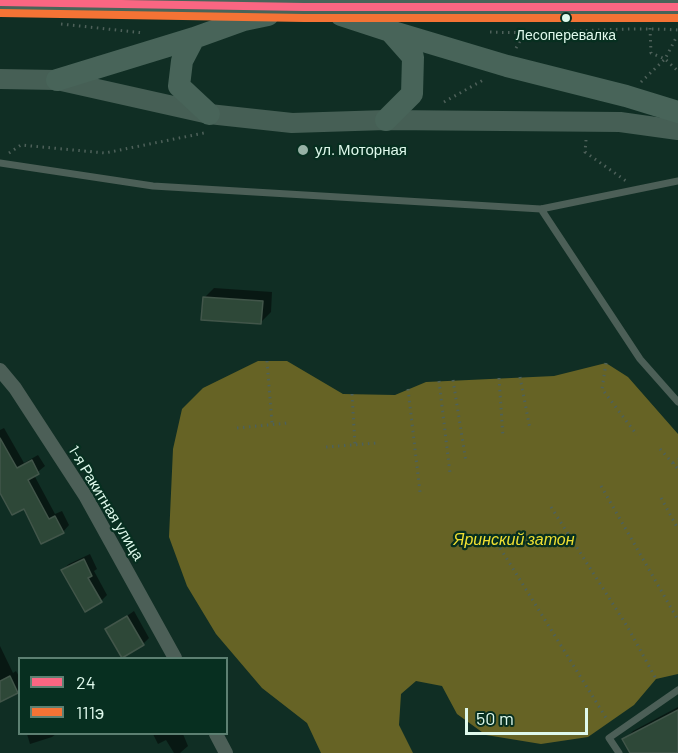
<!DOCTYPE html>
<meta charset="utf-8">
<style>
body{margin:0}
#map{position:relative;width:678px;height:753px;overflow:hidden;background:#102e24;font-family:Barlow,sans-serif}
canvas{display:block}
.legend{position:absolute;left:18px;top:657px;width:210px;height:78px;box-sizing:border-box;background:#072f20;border:2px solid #5d8072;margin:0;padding:8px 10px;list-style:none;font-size:18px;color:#dff9ec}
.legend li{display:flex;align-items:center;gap:12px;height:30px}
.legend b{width:30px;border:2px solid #5d8072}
.scale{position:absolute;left:465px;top:708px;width:123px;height:27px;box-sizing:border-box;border:3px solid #dff9ec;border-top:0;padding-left:8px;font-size:18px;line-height:21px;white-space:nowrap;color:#dff9ec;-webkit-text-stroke:4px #072f20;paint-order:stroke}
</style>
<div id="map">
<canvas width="678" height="753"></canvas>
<ul class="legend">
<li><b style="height:8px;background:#fa6682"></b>24</li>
<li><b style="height:8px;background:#f57335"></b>111э</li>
</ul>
<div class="scale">50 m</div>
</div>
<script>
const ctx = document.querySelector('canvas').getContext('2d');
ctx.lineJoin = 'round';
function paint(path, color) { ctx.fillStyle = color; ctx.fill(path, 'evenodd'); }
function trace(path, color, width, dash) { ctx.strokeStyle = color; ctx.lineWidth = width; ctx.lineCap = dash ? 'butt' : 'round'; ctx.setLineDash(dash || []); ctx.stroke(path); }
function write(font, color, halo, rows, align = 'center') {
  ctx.font = font + ' Barlow,sans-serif'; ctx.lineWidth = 4.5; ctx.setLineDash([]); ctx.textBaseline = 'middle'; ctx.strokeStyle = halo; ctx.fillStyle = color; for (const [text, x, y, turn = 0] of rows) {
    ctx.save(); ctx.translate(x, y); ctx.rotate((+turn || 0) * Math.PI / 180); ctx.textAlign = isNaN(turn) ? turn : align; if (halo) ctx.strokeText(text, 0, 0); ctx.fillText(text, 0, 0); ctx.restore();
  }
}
paint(new Path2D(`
 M258,361H287L343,394L395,395L426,382L554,376L606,363L628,377L678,434V674L656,679L634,705L588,737L541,744L486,735L457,714L442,686L416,681L401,694L399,725L413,753H321L307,723L262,688L216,634L187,586L169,537L173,449L182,409L203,388Z`), '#666325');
paint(new Path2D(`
 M214,288L272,292L271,312L261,322L204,298Z
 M4,428L24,463L38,455L45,466L34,475L55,514L62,511L69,525L63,532L0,490V430Z
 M90,554L97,569L94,571L107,595L101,601L62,570L69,564Z
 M134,611L149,638L143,644L107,630Z
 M0,646L13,673L16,671L20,678V690L0,700Z
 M678,707V753H662L624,740L633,731Z
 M27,734H56L52,737L30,744Z
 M153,734H183L188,746L180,753H174L166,740L158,744Z`), '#0007');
const building = new Path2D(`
 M203,297L263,301L261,324L201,320Z
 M0,438L17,468L32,460L39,474L28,480L49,519L55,516L64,533L41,544L24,509L12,515L0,493Z
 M84,559L92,576L88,578L102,602L85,612L61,570Z
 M127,616L144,645L122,658L105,629Z
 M10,676L18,693L0,702V681Z
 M678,710V753H630L622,739Z`);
paint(building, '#2e4838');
trace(building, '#42564a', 1.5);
trace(new Path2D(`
 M61,24L144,33
 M650,28L651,53L665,59L678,71
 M490,32C553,35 615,26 678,30
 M516,48L524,34
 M641,82L665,59L677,36
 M444,102L485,79
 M586,140L585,152L626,181
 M9,153L21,145L105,153L204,133
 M267,361L272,423
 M606,363L602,389L637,435
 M520,377L530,429
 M499,378L503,437
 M453,380L466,462
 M439,381L450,473
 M408,389L420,492
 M352,394L355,445
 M237,428L288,423
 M326,447L377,443
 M660,449L678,469
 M673,463L678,459
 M601,486L678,620
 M661,498L678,529
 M551,507L627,626L656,679
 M497,543L608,721`), '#4e615a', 3, [1.5, 4.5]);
trace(new Path2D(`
 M0,163L153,186L541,209L678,181
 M541,209L640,359L678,402
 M619,753L609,738L678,690`), '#4c5f57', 7);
trace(new Path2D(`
 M0,370L15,388L86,497L175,658
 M216,734L226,753`), '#4c5f57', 14);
trace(new Path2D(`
 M0,79L57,80L209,114L292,123L386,120L620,122L678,130`), '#465f55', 20);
trace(new Path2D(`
 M0,2L304,7H678
 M341,15L390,31L413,57L412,94L386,120
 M390,31L507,66L626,96L678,112
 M57,80L194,38
 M209,114L179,86L182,61L194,38L244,20L268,15`), '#486459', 22);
trace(new Path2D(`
 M0,2L304,7H678`), '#fa6682', 8);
trace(new Path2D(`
 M0,13L304,18H678`), '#f57335', 8);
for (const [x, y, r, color] of [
 [566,18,5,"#dff9ec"],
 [303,150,6,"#97b2a6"]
]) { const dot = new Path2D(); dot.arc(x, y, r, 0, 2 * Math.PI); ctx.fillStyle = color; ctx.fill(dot); trace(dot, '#072f20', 2); }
write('14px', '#dff9ec', '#072f20', [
 ["Лесоперевалка",566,35]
]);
write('15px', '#dff9ec', '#072f20', [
 ["ул. Моторная",315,150]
], 'left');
write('15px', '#dff9ec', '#072f20', [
 ["1-я Ракитная улица",106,503,59]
]);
write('italic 16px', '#eedf32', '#072f20', [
 ["Яринский затон",514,540]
]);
</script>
